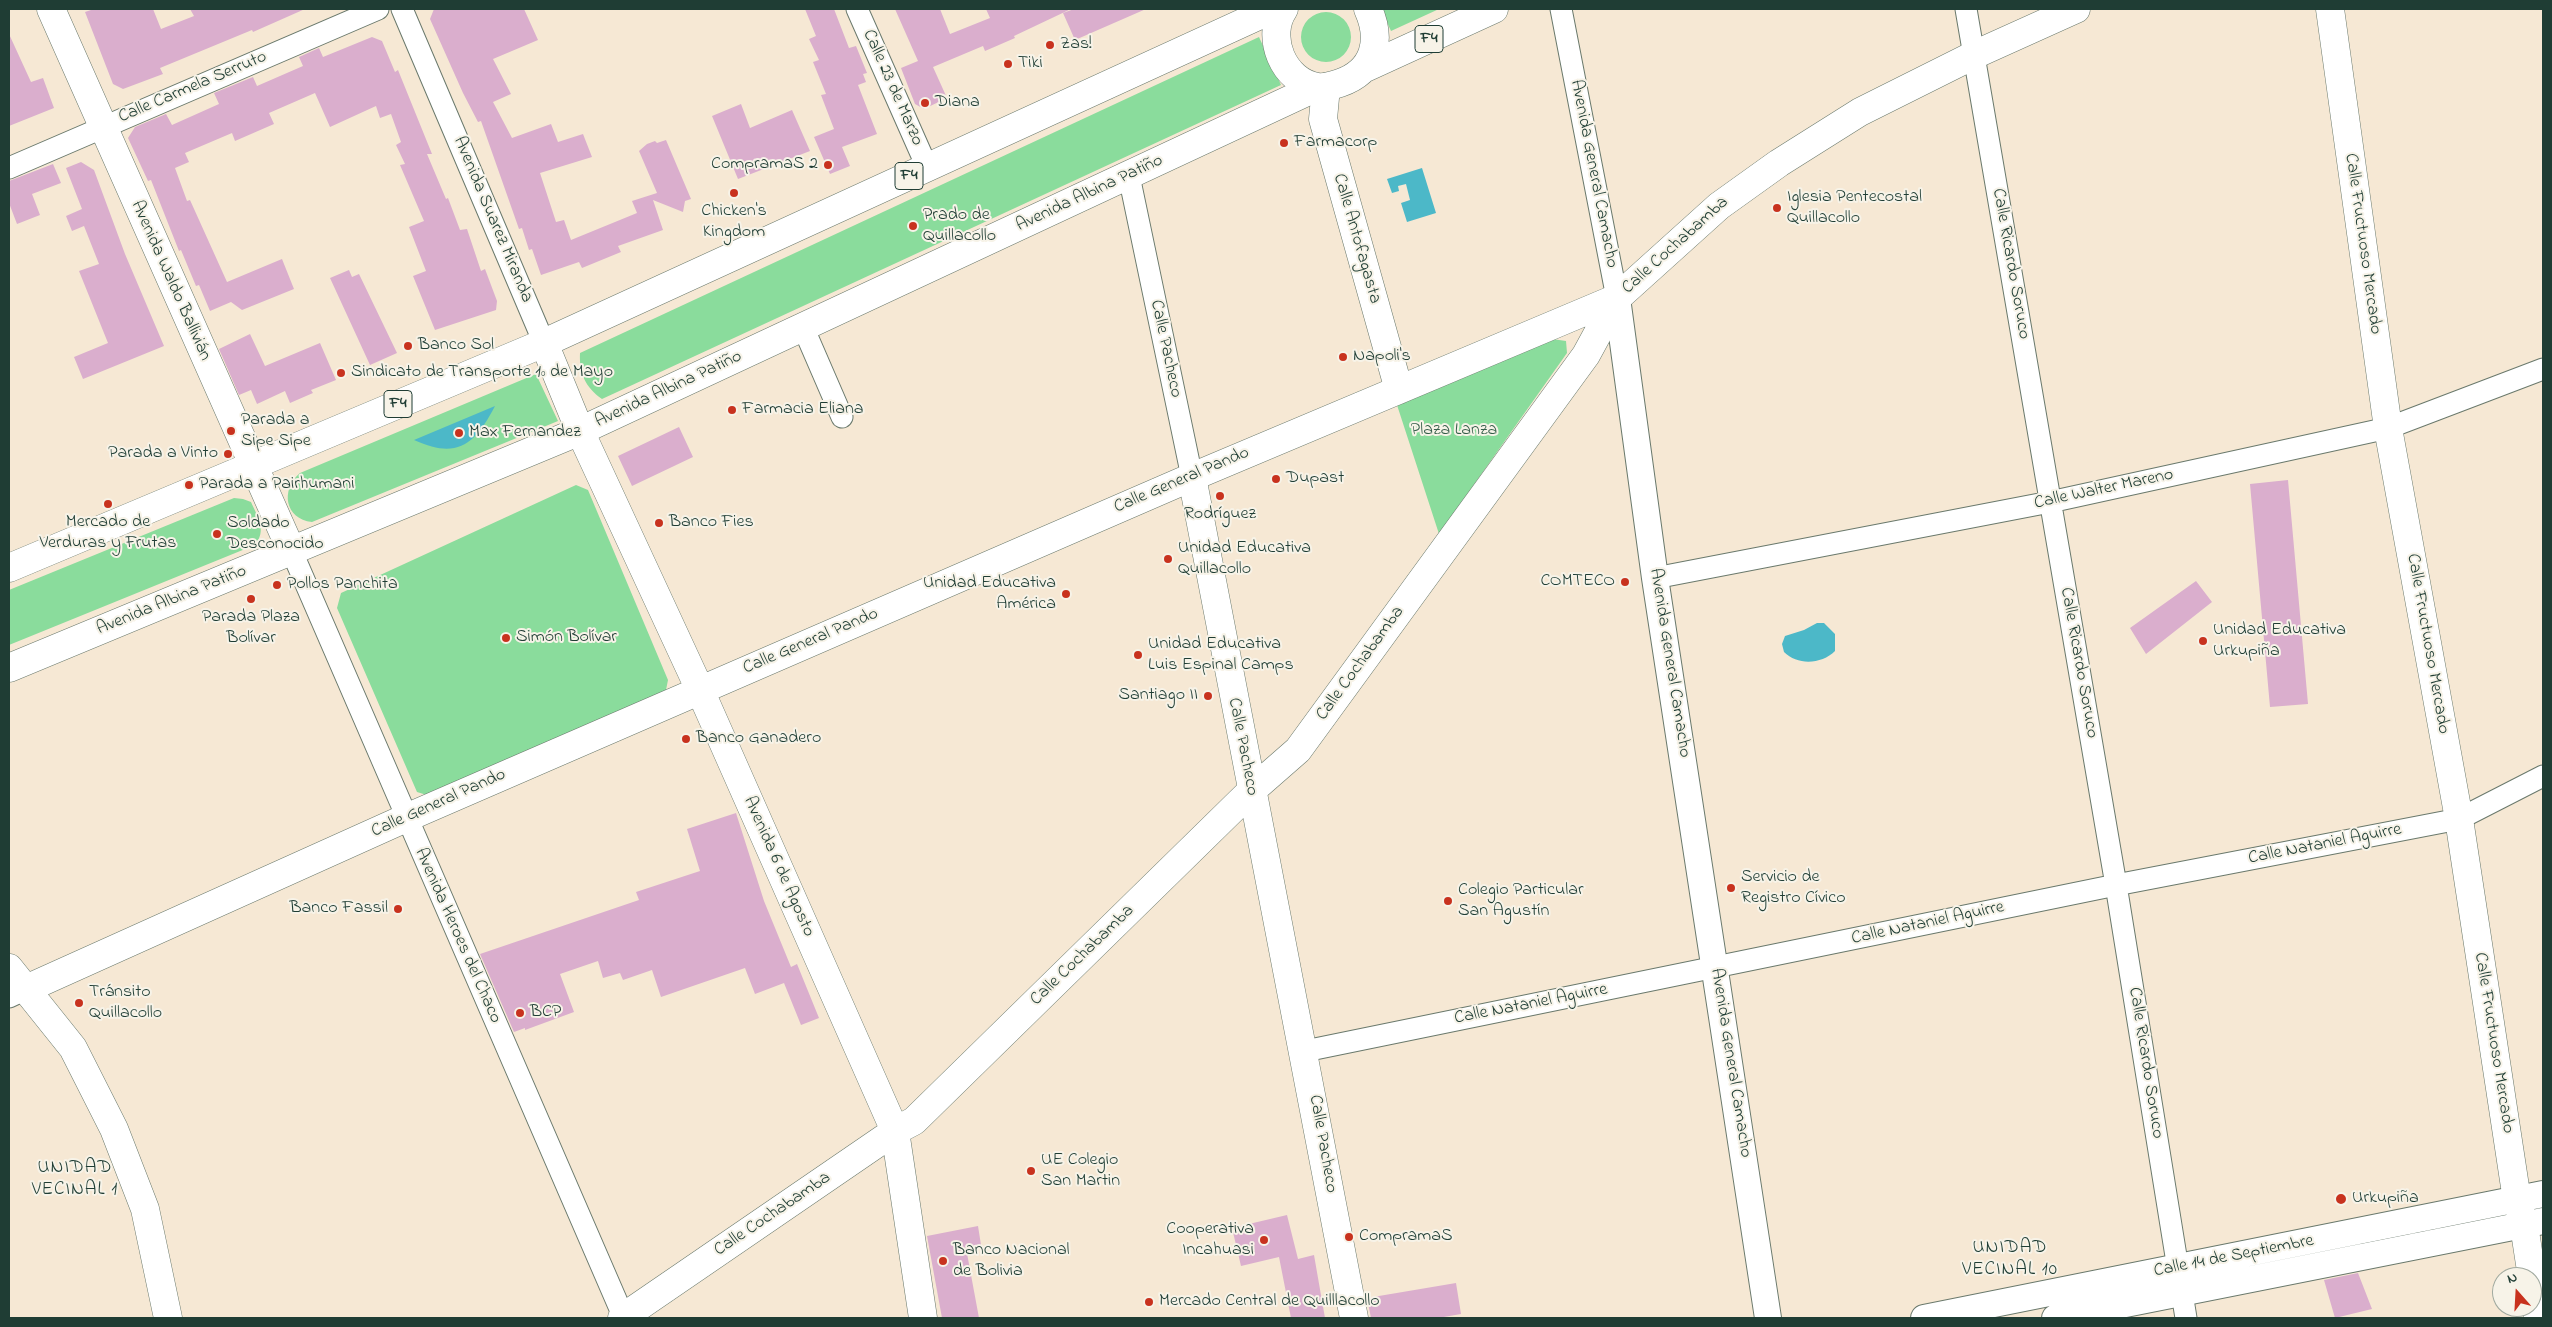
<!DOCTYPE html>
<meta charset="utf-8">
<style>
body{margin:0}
#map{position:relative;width:2552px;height:1327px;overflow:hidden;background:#f6e8d4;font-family:"Indie Flower",sans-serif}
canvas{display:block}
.frame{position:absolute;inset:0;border:10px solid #1f3d34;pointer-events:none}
.north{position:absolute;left:2492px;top:1267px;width:50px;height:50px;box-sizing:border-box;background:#f7f3e8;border:1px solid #a1aaa0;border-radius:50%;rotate:341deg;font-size:14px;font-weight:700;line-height:20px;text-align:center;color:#1f3d34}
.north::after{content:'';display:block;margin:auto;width:18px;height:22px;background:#c8321e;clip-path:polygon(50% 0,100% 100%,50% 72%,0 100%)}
</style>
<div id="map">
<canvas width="2552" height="1327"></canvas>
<div class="frame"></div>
<div class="north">N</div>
</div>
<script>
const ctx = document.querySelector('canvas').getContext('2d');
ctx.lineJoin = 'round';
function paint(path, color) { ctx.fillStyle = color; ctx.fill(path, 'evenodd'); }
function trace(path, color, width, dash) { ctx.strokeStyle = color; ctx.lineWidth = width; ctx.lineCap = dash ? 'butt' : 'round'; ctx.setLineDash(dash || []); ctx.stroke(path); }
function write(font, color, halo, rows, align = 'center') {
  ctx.font = font + ' "Indie Flower",sans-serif'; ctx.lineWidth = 4; ctx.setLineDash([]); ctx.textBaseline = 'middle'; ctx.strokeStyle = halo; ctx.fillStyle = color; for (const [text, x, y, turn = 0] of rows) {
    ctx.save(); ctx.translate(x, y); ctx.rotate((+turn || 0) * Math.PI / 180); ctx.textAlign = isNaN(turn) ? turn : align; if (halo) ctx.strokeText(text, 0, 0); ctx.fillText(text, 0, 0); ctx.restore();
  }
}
paint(new Path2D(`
 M1381,9H1439L1391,31Z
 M1301 37a25 25 0 1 1 50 0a25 25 0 1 1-50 0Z
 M1259,37L1281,85L602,399C585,387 579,373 580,353Z
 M1552,339L1566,341L1567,353L1439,534L1397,405Z
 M536,374L558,421L312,522C285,519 280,490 300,473Z
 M576,485L588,490L668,680L665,695L430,796L417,792L337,608L341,593Z
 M234,498L243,499L251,502C258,518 267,530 255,545L9,645V590Z`), '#8adc9c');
paint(new Path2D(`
 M1422,168L1436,213L1407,222L1401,203L1410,200L1406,184L1398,186L1399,191L1392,193L1387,179Z
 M495,406C475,444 458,460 414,440Z
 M1817,623H1824L1835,634V651C1822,664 1798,666 1784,652L1782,644L1785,636L1804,630Z`), '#4cb8c8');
paint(new Path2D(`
 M94,9H153L161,29L194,16L190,9H305L253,32L252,30L160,68L163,74L123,89L113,84L85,12Z
 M434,9H524L538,40L493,59L511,94L493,102L512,138L551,124L558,142L583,134L592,157L540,173L556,222L564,220L571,240L637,213L632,201L657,193L639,151L647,144L655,141L657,143L666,140L691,199L685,201L683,212L653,200L663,230L618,246L621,252L582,268L579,262L541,275L532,249L529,250L522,228L519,229L481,121L478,122L463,93L430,19Z
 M805,9H834L849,48L856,46L867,73L863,74L866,82L858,85L877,134L842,147L850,166L830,174L814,137L834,129L821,95L826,94L813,62L819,60L809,39L816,36Z
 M895,9H940L950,34L990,18L986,9H1071L1014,36L1015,38L985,51L983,46L933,67L947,98L924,109L915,104L901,68L918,61Z
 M1074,9H1146L1075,40L1063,13Z
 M9,34L31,82L43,78L54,108L9,126Z
 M372,37L382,41L395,72L398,70L432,154H427L446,199L448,198L460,230L467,229L481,271L485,269L497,301L496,310L435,330L413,276L426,271L409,227L424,221L400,165L405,164L396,145L401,142L391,114L380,118L376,106L330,127L315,93L269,113L274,124L235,141L232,133L185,153L189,162L175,168L187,201L190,200L227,282L282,259L294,289L242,310L231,302L210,311L199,285L196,286L181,250L179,251L151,180L148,181L128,138L135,127L166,114L172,125L219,104L214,93L253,77L257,86L303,66L299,57L319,48L323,57Z
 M741,104L750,128L792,110L810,151L738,179L712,116Z
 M81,162L94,170L125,254L164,346L83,379L74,357L108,343L79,271L99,264L84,226L72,231L66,216L82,209L66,168Z
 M53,164L61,183L32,194L40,215L17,224L9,203V181Z
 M349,270L352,277L359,274L397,353L370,365L330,278Z
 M250,334L265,366L320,343L336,380L311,390L313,393L290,403L285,391L257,404L251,390L239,395L219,349Z
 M679,427L693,457L632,486L618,456Z
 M2288,480L2308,704L2270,707L2250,484Z
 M2196,581L2212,602L2146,654L2130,628Z
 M736,813L764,901L791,967L797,964L819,1018L801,1025L784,983L755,994L745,968L661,997L652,970L623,980L620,973L603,978L598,961L560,974L574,1012L525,1030V1028L514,1032L480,954L639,900L636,892L700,871L687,829Z
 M1287,1215L1298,1259L1314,1255L1325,1318H1291L1279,1257L1241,1266L1232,1228Z
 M978,1226L981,1245L966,1248L979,1318H942L927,1236Z
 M2358,1273L2372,1309L2335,1318L2324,1280Z
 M1456,1283L1461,1314L1438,1318H1371L1367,1298Z`), '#daaecd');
const minor = new Path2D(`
 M402,9L544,343
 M857,9L927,167
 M1561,9L1617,298
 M1966,9L2116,885L2186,1318
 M9,168L378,9
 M1129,176L1192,477
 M803,327L842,417
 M292,552L624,1318
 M1655,578L2050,502L2388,428L2543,369
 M9,997L26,989
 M1305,1051L2116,885L2459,819L2543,776`);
const tertiary = new Path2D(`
 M1617,298L1655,578L1768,1318
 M1924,1318L2543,1194
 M2055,1318L2543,1221`);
const secondary = new Path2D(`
 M2330,9L2388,428L2459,819L2517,1200L2524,1225L2532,1277
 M1326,87L1323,119L1399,390
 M544,343L580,431L700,690L895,1131L923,1318
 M1192,477C1244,758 1302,1037 1354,1318
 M9,968L73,1048L114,1129L145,1209L168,1318
 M26,989L406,818L1192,477L1617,298
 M2532,1279L2538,1318
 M622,1318L895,1131L914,1121L1250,792L1298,750L1586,355L1617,298L1719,206L1779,163L1860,112L1974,55L2076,9`);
const primary = new Path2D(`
 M51,9L292,552
 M1284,9C1265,36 1283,82 1318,87C1325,88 1334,85 1340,83C1375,71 1382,40 1368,9
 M1363,69L1494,9
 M9,568L544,343L1273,9
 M9,668L580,431L1317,87`);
trace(minor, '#6a796c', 23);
trace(tertiary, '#6a796c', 28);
trace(secondary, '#6a796c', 29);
trace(primary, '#6a796c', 29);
trace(minor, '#fff', 21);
trace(tertiary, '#fff', 26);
trace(secondary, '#fff', 28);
trace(primary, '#fff', 28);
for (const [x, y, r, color] of [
 [1050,45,5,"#c8321e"],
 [1008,64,5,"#c8321e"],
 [925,103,5,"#c8321e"],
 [1284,143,5,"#c8321e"],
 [828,165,5,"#c8321e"],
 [734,193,5,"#c8321e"],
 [1777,208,5,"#c8321e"],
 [913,226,5,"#c8321e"],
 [408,346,5,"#c8321e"],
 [1343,357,5,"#c8321e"],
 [341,373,5,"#c8321e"],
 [732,410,5,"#c8321e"],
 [231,431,5,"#c8321e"],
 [459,433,5,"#c8321e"],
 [228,454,5,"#c8321e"],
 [1276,479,5,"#c8321e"],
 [189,485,5,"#c8321e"],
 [1220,496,5,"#c8321e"],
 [108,504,5,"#c8321e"],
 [659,523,5,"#c8321e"],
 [217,534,5,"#c8321e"],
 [1168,559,5,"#c8321e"],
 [1625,582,5,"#c8321e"],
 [277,585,5,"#c8321e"],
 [1066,594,5,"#c8321e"],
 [251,599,5,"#c8321e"],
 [506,638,5,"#c8321e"],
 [2203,641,5,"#c8321e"],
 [1138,655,5,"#c8321e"],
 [1208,696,5,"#c8321e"],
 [686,739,5,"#c8321e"],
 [1731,888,5,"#c8321e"],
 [1448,901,5,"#c8321e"],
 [398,909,5,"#c8321e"],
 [79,1003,5,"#c8321e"],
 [520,1013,5,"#c8321e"],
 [1031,1171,5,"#c8321e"],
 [2341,1199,6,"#c8321e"],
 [1349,1237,5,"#c8321e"],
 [1264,1240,5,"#c8321e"],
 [943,1261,5,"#c8321e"],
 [1149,1302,5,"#c8321e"]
]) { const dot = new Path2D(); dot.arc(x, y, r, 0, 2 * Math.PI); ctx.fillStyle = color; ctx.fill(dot); trace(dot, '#f7f3e8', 2); }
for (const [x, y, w] of [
 [1429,39,28],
 [909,176,28],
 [398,404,28]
]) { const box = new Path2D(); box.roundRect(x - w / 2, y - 13.5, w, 27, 4); ctx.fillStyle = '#f7f3e8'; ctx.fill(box); trace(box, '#1f3d34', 1); }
write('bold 16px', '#1f3d34', null, [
 ["F4",1429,39],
 ["F4",909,176],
 ["F4",398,404]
]);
write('18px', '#1f3d34', '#f7f3e8', [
 ["Zas!",1060,45],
 ["Tiki",1018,64],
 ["Diana",935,103],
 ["Farmacorp",1294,143],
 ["CompramaS 2",818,165,"right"],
 ["Iglesia Pentecostal",1787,198],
 ["Quillacollo",1787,219],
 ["Chicken's",734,212,"center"],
 ["Kingdom",734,233,"center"],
 ["Prado de",923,216],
 ["Quillacollo",923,237],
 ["Banco Sol",418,346],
 ["Napoli's",1353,357],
 ["Sindicato de Transporte 1º de Mayo",351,373],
 ["Farmacia Eliana",742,410],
 ["Parada a",241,421],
 ["Sipe Sipe",241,442],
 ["Max Fernandez",469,433],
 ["Parada a Vinto",218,454,"right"],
 ["Dupast",1286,479],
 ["Parada a Pairhumani",199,485],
 ["Rodríguez",1220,515,"center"],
 ["Mercado de",108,523,"center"],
 ["Verduras y Frutas",108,544,"center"],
 ["Banco Fies",669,523],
 ["Soldado",227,524],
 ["Desconocido",227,545],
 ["Unidad Educativa",1178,549],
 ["Quillacollo",1178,570],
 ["COMTECO",1615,582,"right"],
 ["Unidad Educativa",1056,584,"right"],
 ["América",1056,605,"right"],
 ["Pollos Panchita",287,585],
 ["Parada Plaza",251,618,"center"],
 ["Bolívar",251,639,"center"],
 ["Unidad Educativa",2213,631],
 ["Urkupiña",2213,652],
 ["Simón Bolívar",516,638],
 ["Unidad Educativa",1148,645],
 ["Luis Espinal Camps",1148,666],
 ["Santiago II",1198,696,"right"],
 ["Banco Ganadero",696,739],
 ["Servicio de",1741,878],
 ["Registro Cívico",1741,899],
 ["Colegio Particular",1458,891],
 ["San Agustín",1458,912],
 ["Banco Fassil",388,909,"right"],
 ["Tránsito",89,993],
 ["Quillacollo",89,1014],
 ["BCP",530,1013],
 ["UE Colegio",1041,1161],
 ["San Martin",1041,1182],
 ["Urkupiña",2352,1199],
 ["Cooperativa",1254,1230,"right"],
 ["Incahuasi",1254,1251,"right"],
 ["CompramaS",1359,1237],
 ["Banco Nacional",953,1251],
 ["de Bolivia",953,1272],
 ["Mercado Central de Quilllacollo",1159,1302]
], 'left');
write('18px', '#1f3d34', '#f7f3e8', [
 ["Calle Carmela Serruto",193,88,-23],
 ["Calle 23 de Marzo",892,88,66],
 ["Avenida General Camacho",1593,174,79],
 ["Avenida Albina Patiño",1090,194,-25],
 ["Avenida Suarez Miranda",492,220,67],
 ["Calle Antofagasta",1356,239,74],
 ["Calle Fructuoso Mercado",2362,244,82],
 ["Calle Cochabamba",1676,246,-42],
 ["Calle Ricardo Soruco",2010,264,80],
 ["Avenida Waldo Ballivián",170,281,66],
 ["Calle Pacheco",1165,349,78],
 ["Avenida Albina Patiño",669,390,-25],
 ["Calle General Pando",1182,481,-23],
 ["Calle Walter Mareno",2104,490,-12],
 ["Avenida Albina Patiño",172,601,-22],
 ["Calle General Pando",811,642,-23],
 ["Calle Fructuoso Mercado",2427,644,80],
 ["Avenida General Camacho",1669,663,81],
 ["Calle Ricardo Soruco",2078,663,80],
 ["Calle Cochabamba",1361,664,-54],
 ["Calle Pacheco",1242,747,79],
 ["Calle General Pando",439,804,-24],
 ["Calle Nataniel Aguirre",2325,845,-11],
 ["Avenida 6 de Agosto",778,867,66],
 ["Calle Nataniel Aguirre",1928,924,-12],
 ["Avenida Heroes del Chaco",457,936,66],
 ["Calle Cochabamba",1083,956,-44],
 ["Calle Nataniel Aguirre",1531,1005,-11],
 ["Calle Fructuoso Mercado",2493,1043,81],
 ["Avenida General Camacho",1730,1063,81],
 ["Calle Ricardo Soruco",2145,1063,81],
 ["Calle Pacheco",1322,1144,80],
 ["Calle Cochabamba",773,1215,-34],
 ["Calle 14 de Septiembre",2234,1257,-11]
]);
write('18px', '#345d49', '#f7f3e8', [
 ["Plaza Lanza",1454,431]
]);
ctx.letterSpacing = '1px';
write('19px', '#1f3d34', '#f7f3e8', [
 ["UNIDAD",75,1169],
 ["VECINAL 1",75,1191],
 ["UNIDAD",2010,1249],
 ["VECINAL 10",2010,1271]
]);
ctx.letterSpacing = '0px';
</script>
